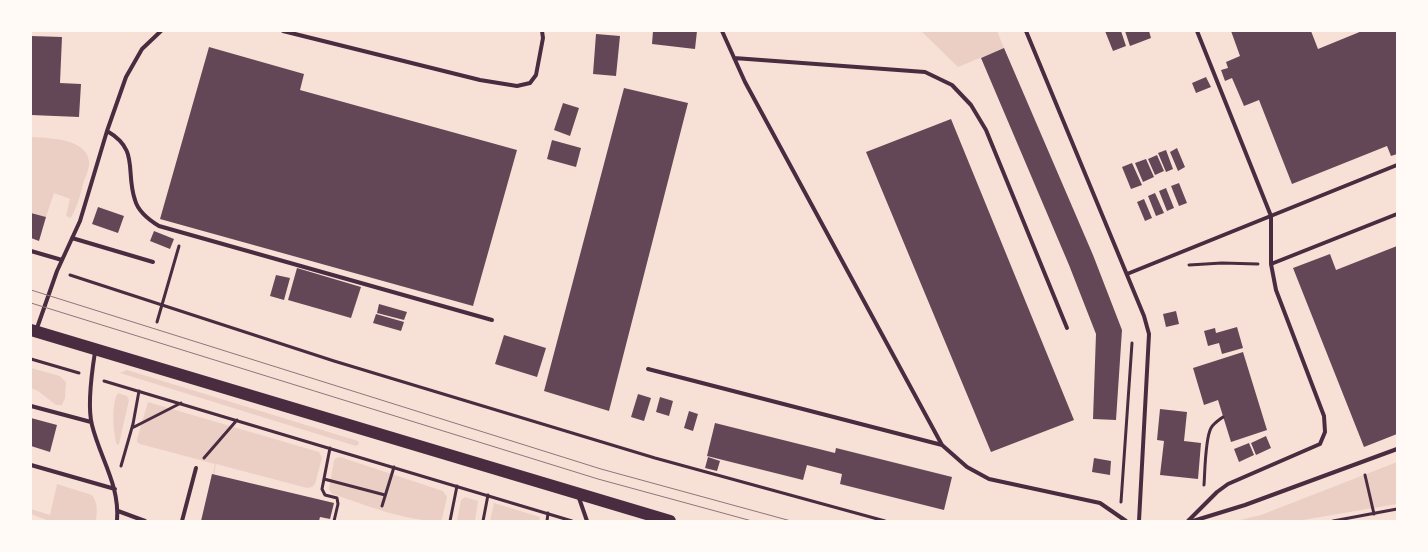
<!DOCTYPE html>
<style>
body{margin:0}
#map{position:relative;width:1428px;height:552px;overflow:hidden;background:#f7e1d7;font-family:Overpass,sans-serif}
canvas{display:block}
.frame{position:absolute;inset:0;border:32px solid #fffaf5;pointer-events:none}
</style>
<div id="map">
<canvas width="1428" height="552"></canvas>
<div class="frame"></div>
</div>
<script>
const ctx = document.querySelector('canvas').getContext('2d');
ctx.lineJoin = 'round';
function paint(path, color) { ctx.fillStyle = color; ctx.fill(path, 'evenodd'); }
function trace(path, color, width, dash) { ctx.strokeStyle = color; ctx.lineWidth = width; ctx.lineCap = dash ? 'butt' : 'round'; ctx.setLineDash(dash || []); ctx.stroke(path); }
paint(new Path2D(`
 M921,31H997L1004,48L958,67Z
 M31,137C48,138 86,138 89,161C90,168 85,178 83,184C80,196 77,207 71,218L66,216L70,199L54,193L46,217L31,213Z
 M31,368L60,376L66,382L65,398L62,405H56L38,391L31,388Z
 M127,370L358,441L359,444L356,446L120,373Z
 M118,393L127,396L129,400L119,444L117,445C113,434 111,402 118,393Z
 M148,402L319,452L322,458L315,484L312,487L307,488L216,464L206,521H204L215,464L140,444L137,442V439Z
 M340,457L443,491L447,497L442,519L440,521C403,521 367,505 332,494L329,489L334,460L336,458Z
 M1397,462V504L1297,521H1236L1261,515Z
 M57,484L92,495C98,503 97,511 96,521H49L31,514V509L50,515Z
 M465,497L478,501L475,521H457L461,500Z
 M494,503L540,517L539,521H490Z`), '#ebcfc5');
paint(new Path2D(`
 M653,31H697L695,49L652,44Z
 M1105,31H1121L1126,46L1113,51Z
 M1125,31H1149L1151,38L1130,46Z
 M1231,31H1311L1318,49L1362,31H1397V154L1391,156L1387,146L1292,184L1259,100L1244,106L1232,78L1225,81L1221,70L1228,68L1226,62L1240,56Z
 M596,34L620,36L616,76L593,74Z
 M31,36L62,37L60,83L81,84L79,117L31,115Z
 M209,47L304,74L300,90L517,150L473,306L160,219Z
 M1004,48L1093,255L1122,330L1116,420L1093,419L1096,334L1069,265L981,58Z
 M1206,77L1211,87L1196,93L1192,83Z
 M624,88L688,103L609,411L544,391Z
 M563,103L579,108L570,136L554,130Z
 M951,119L1074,420L991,452L866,152Z
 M552,140L581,148L576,167L547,159Z
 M1177,148L1185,167L1178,171L1170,152Z
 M1166,150L1173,169L1166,172L1158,153Z
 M1157,155L1164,171L1155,175L1148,159Z
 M1146,159L1154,177L1143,182L1135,163Z
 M1132,163L1142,185L1131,189L1122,167Z
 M1179,183L1187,203L1179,206L1171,186Z
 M1166,188L1174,208L1167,211L1159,191Z
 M1155,193L1164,213L1156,216L1148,196Z
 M1144,199L1152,218L1145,221L1137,202Z
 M98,207L124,216L118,233L92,224Z
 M31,213L46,217L39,241L31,238Z
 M154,231L174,239L170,249L150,241Z
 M1397,246V434L1364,447L1293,268L1330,254L1336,270Z
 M297,268L361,287L351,318L288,300Z
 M276,275L290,278L284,300L270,296Z
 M379,304L407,312L404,320L377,313Z
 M1176,311L1179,324L1166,327L1163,314Z
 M376,314L404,322L401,331L373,323Z
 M1237,327L1243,348L1222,354L1219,343L1208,346L1204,331L1215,328L1216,333Z
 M504,335L546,348L537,377L495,364Z
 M1243,352L1267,430L1231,442L1218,400L1204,405L1193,368Z
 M638,394L651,398L644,421L631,417Z
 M660,397L673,401L669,416L656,412Z
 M1160,409L1187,412L1184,441L1201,443L1198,479L1160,475L1164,441L1157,440Z
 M689,411L698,414L693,431L684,428Z
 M31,418L57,425L50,452L31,446Z
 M715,423L835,453L836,448L952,477L944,510L840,484L842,474L807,465L803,480L707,456Z
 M1266,436L1271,448L1256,455L1251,443Z
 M1249,443L1254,455L1239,462L1234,449Z
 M708,457L720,461L717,471L705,468Z
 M1094,458L1111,461L1110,475L1092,472Z
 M212,474L334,503L330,519L320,517L319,521H201Z`), '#644757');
trace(new Path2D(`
 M1189,265L1222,263L1258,264
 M70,275L334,361L655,458L885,521
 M157,322L179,246
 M31,359L79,373
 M104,381L572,521
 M132,428L181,403
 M330,448L322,489L325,495L337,498L338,504L334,521
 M204,458L237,420
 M121,466L133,424L139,391
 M1365,475L1374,514
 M324,479L385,495
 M1204,485C1205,472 1205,439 1211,428C1214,423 1219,420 1223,417
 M1121,502L1132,343
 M382,506L394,467
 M450,521L457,486
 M483,521L488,495
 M547,521L548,513
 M1333,521L1397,509`), '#4a2c40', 3);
trace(new Path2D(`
 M283,31L480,80L517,86L530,83L536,75L543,38L542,31
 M722,31L745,82L942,445L967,467L989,479L1100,503L1126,521
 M1026,31L1144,316L1149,334L1139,521
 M734,58L925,72L952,85L971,105L986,130L1067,328
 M107,131C140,150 125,171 135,200C138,211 149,220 159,226L492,320
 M72,238L153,262
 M31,251L62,260
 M1271,264L1397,214
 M1127,274L1397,165
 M37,328L57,271L80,221L107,131L126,77L142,49L161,31
 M95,352C92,371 87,406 92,425C100,458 120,485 117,521
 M648,369L942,445
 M31,406L91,422
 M31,465L115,489
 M579,498L587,521
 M118,511L145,521
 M182,521L196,468
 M1188,521L1217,492L1228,484L1320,444L1325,432L1324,416L1276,290L1271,264V216L1197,31
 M1193,521L1245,505L1397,449`), '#4a2c40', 4);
trace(new Path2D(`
 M31,330L670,521`), '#4a2c40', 12);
trace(new Path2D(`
 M31,290L601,469L791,521
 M31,303L598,479L752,521`), '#8f747c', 1);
</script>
